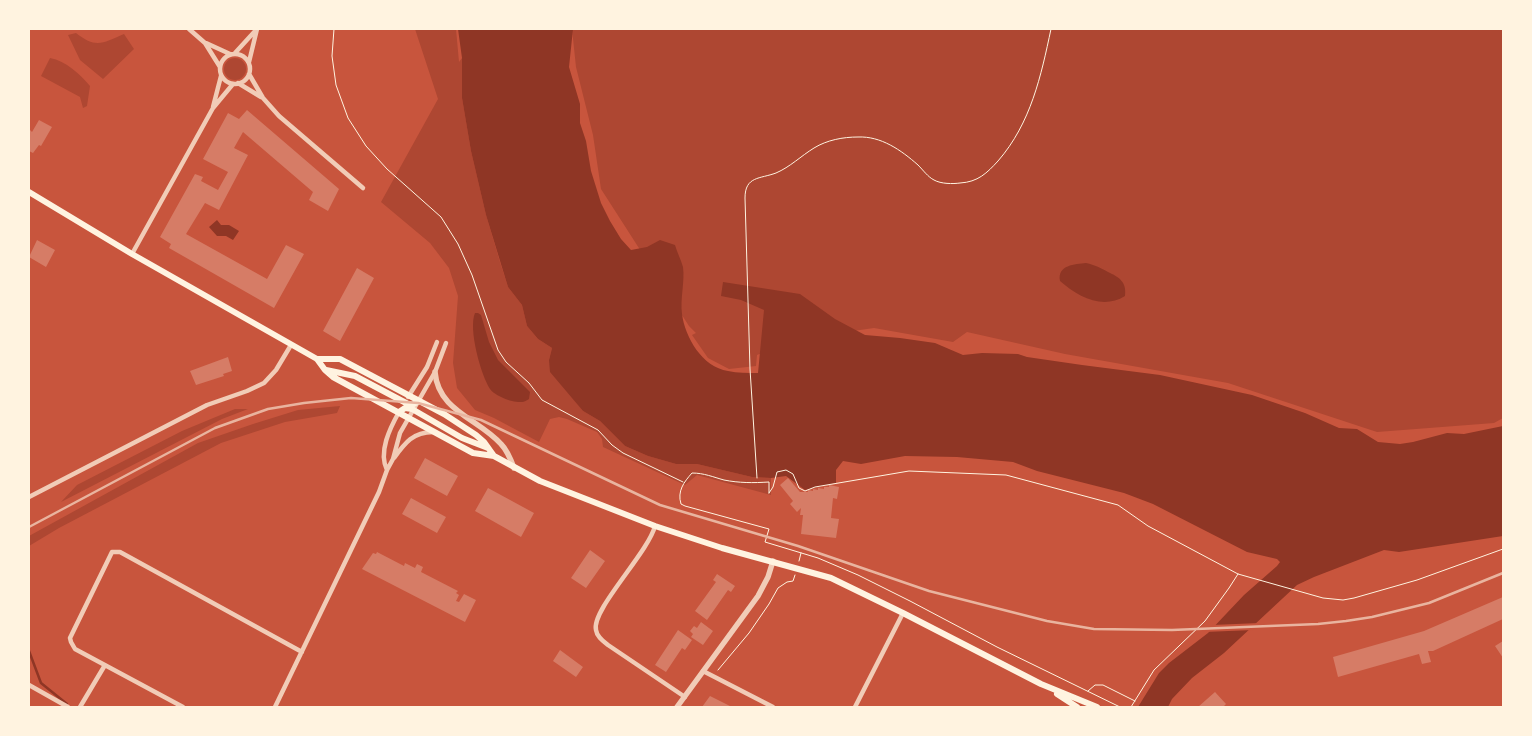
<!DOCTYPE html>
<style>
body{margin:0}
#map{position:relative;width:1532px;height:736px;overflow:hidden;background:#c8553d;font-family:"Noto Serif",serif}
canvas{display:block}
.frame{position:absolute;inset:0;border:30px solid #fff3e0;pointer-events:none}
</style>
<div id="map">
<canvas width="1532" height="736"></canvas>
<div class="frame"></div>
</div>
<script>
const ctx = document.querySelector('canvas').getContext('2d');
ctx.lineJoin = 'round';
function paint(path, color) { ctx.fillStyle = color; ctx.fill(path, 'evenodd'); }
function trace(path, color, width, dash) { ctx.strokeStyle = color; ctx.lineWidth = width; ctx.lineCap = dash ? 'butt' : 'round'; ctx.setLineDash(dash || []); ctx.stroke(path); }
paint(new Path2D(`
 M415,29H456L459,62L462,58V98L471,151L486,215L500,262L508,287L522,305L527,326L538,339L552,348L549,360L563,385L583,411L600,421L625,446L648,456L676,464H697L752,477L771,478V495L697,475L685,485L603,447L602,439L597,432L567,419L559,417L550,419L539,442L494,418L475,410L457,388L453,363L458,296L449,268L430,243L381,202L438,99Z
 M572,29H1503V418L1494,423L1377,432L1228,383L1065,354L967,332L953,342L874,328L797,339L757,355L756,366L729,369L708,358L692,335L696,333L689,326L601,189L593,135L576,67Z
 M76,33C96,49 103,43 124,34L134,49L103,79L80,60L68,35Z
 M224 69a11 11 0 1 1 22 0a11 11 0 1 1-22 0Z
 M50,58C66,61 80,74 90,86L87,106L83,108L80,97L41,76Z
 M340,406L337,413L285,422L221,443L59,528L29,546V536L198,443L253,424L298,410Z
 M235,409H248L222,419L61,502L77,485L182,431Z`), '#ae4732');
paint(new Path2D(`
 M458,29H573L569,67L580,104V123L586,141L591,171L601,203L610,221L621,239L631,250L647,247L660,240L675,245C677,252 681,260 683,267C685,281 680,299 682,314C685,337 702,367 728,371C737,373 748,373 758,373L764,310L741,300L721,296L723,282L800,294L835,319L865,335L900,338L935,343L963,355L982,353L1018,354L1027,357L1082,365L1160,375L1252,395L1305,413L1339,428L1357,429L1378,442L1400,444L1413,442L1447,433L1464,434L1503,426V536L1399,552L1384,550L1314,577L1297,585L1224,653L1192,678L1172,699L1168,707H1138L1159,673L1169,663L1208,633L1244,595L1277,566L1280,562L1277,559L1247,552L1153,504L1124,493L1037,471L1013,462L957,457L905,456L861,464L843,461L836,470V483L805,490L786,476L771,478L752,477L697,464H676L648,456L625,446L600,421L583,411L550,372L549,360L552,348L538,339L527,326L522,305L508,287L486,215L471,151L462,98V58Z
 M217,220L221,225H229L239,231L233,240L226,236H217L209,227Z
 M1086,263C1095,265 1101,268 1108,272C1119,277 1127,282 1125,296C1103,310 1078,297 1060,281C1057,265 1075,264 1086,263Z
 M475,313H478L481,315L489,342L498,360L530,392L529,399C527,400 524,402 522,402C513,403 495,396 490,389C481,375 468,329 475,313Z`), '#8f3625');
paint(new Path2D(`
 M1260,623L1253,630L1204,632L1212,625Z`), '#c8553d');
trace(new Path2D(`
 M29,651L41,683L67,704`), '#8f3625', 2.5);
paint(new Path2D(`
 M247,110L339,189L328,211L309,200L313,192L243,132L234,148L248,155L219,210L205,203L186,234L267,279L286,245L304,254L274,308L169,248L171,244L160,237L195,174L203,177L201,181L218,190L228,172L203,159L228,113L239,119Z
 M39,120L52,127L41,146L39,145L33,153L29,151V132L30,130L32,132Z
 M37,240L55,250L46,267L29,257Z
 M357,268L374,278L340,341L323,331Z
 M228,357L232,371L223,374L224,376L196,385L190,371Z
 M425,458L458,476L447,496L414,478Z
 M788,478L800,492H808V490L813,491V489L818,490V488L824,489V487H829V485L839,487L837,499L833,498L831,518L839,519L836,538L801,534L803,515H800L801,508L797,512L790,504L793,501L780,485Z
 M488,488L534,513L521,537L475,511Z
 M411,498L446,517L437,533L402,514Z
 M590,550L605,561L586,588L571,578Z
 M377,552L404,566L405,563L415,568L417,564L423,567L421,572L458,591L456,593L459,595L456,601L459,602L464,594L476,600L465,622L362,569L373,553L376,554Z
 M717,574L735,586L731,592L728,590L707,620L695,611L716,582L713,580Z
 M1503,597V619L1433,651H1428L1431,662L1422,664L1419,654L1338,677L1333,657L1424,631Z
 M701,622L713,631L703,645L691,637L693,634L690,631L694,626L697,628Z
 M678,630L692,640L685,650L682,648L666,672L655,665Z
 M1503,641V658L1495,646Z
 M560,650L583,667L576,677L553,661Z
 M1215,692L1226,704L1223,707H1198Z
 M710,696L732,707H702Z`), '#d67c66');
trace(new Path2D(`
 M334,29L332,56L336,85L348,118L366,146L387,169L441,217L458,244L472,275L498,350L506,362L529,383L542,400L598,430L612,445L623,453L683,482
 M757,478L750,369L745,198C745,176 760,179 776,173C790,167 801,156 814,148C827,140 843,137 858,137C881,136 901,150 918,165C923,170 928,177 934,180C941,184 953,184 960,183C978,182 987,173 998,161C1031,123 1041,76 1051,29
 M769,493L773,487L777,472L786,470L793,474L799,488L805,491L815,487L909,471L1006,475L1118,505L1148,526L1238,574L1323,598L1343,600L1354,598L1417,580L1503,549
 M769,493V482C753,483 739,483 724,480C713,477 704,473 692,473C684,482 677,491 681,504L685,506L769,529L765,542L818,558L858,575L910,601L997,647L1120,707
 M799,561L801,553
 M718,670L749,633L769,604L778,588L787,582L793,581L795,575
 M1088,691L1095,685H1103L1135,701
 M1131,707L1154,670L1205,621L1229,588L1238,574`), '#fff3e0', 1);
trace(new Path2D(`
 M189,29L205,43L220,67
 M206,43L230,54
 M235,53L256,30
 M220 69a15 15 0 1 1 30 0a15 15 0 1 1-30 0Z
 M249,62L257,29
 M249,74L263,98L279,116L363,188
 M238,83L261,97
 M213,107L221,76
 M132,254L213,108L233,84
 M408,397L427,367L437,342
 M394,458C405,443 413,432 433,432
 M387,470C378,452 390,428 399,412
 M29,497L207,405L247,391L264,383L276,370L291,345
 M655,526C648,553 591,610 596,630C597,637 603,641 608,645L685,697
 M703,671L773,707
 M29,685L68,707
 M80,707L105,665
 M183,707L75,649L71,642L70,638L112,552H120L302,652
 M275,707L379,492L387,470L393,459L400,433L435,372L446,343
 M855,707L903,613`), '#f1ccb7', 4.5);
trace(new Path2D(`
 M435,372C438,411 479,419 501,444C507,450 511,460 514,468
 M677,707L758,596L768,577L773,561`), '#f1ccb7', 5.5);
trace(new Path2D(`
 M29,192L132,254L317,359L325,370L333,377L473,453L494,456L540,481L655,526L722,548L831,578L903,613L1041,684L1097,707
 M317,359H340L444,414L476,435L484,442L494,456
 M326,370L355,376L408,404L412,405L419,401
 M399,412L405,408L412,409L462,438L488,448
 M1057,694L1077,707`), '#fff3e0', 6);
trace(new Path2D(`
 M29,527L215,428L268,409L304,403L351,398L418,403L481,420L660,505L798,546L929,591L1047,621L1094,629L1172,630L1318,624L1346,621L1372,617L1429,603L1503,573`), '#e9b49f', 2.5);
</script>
